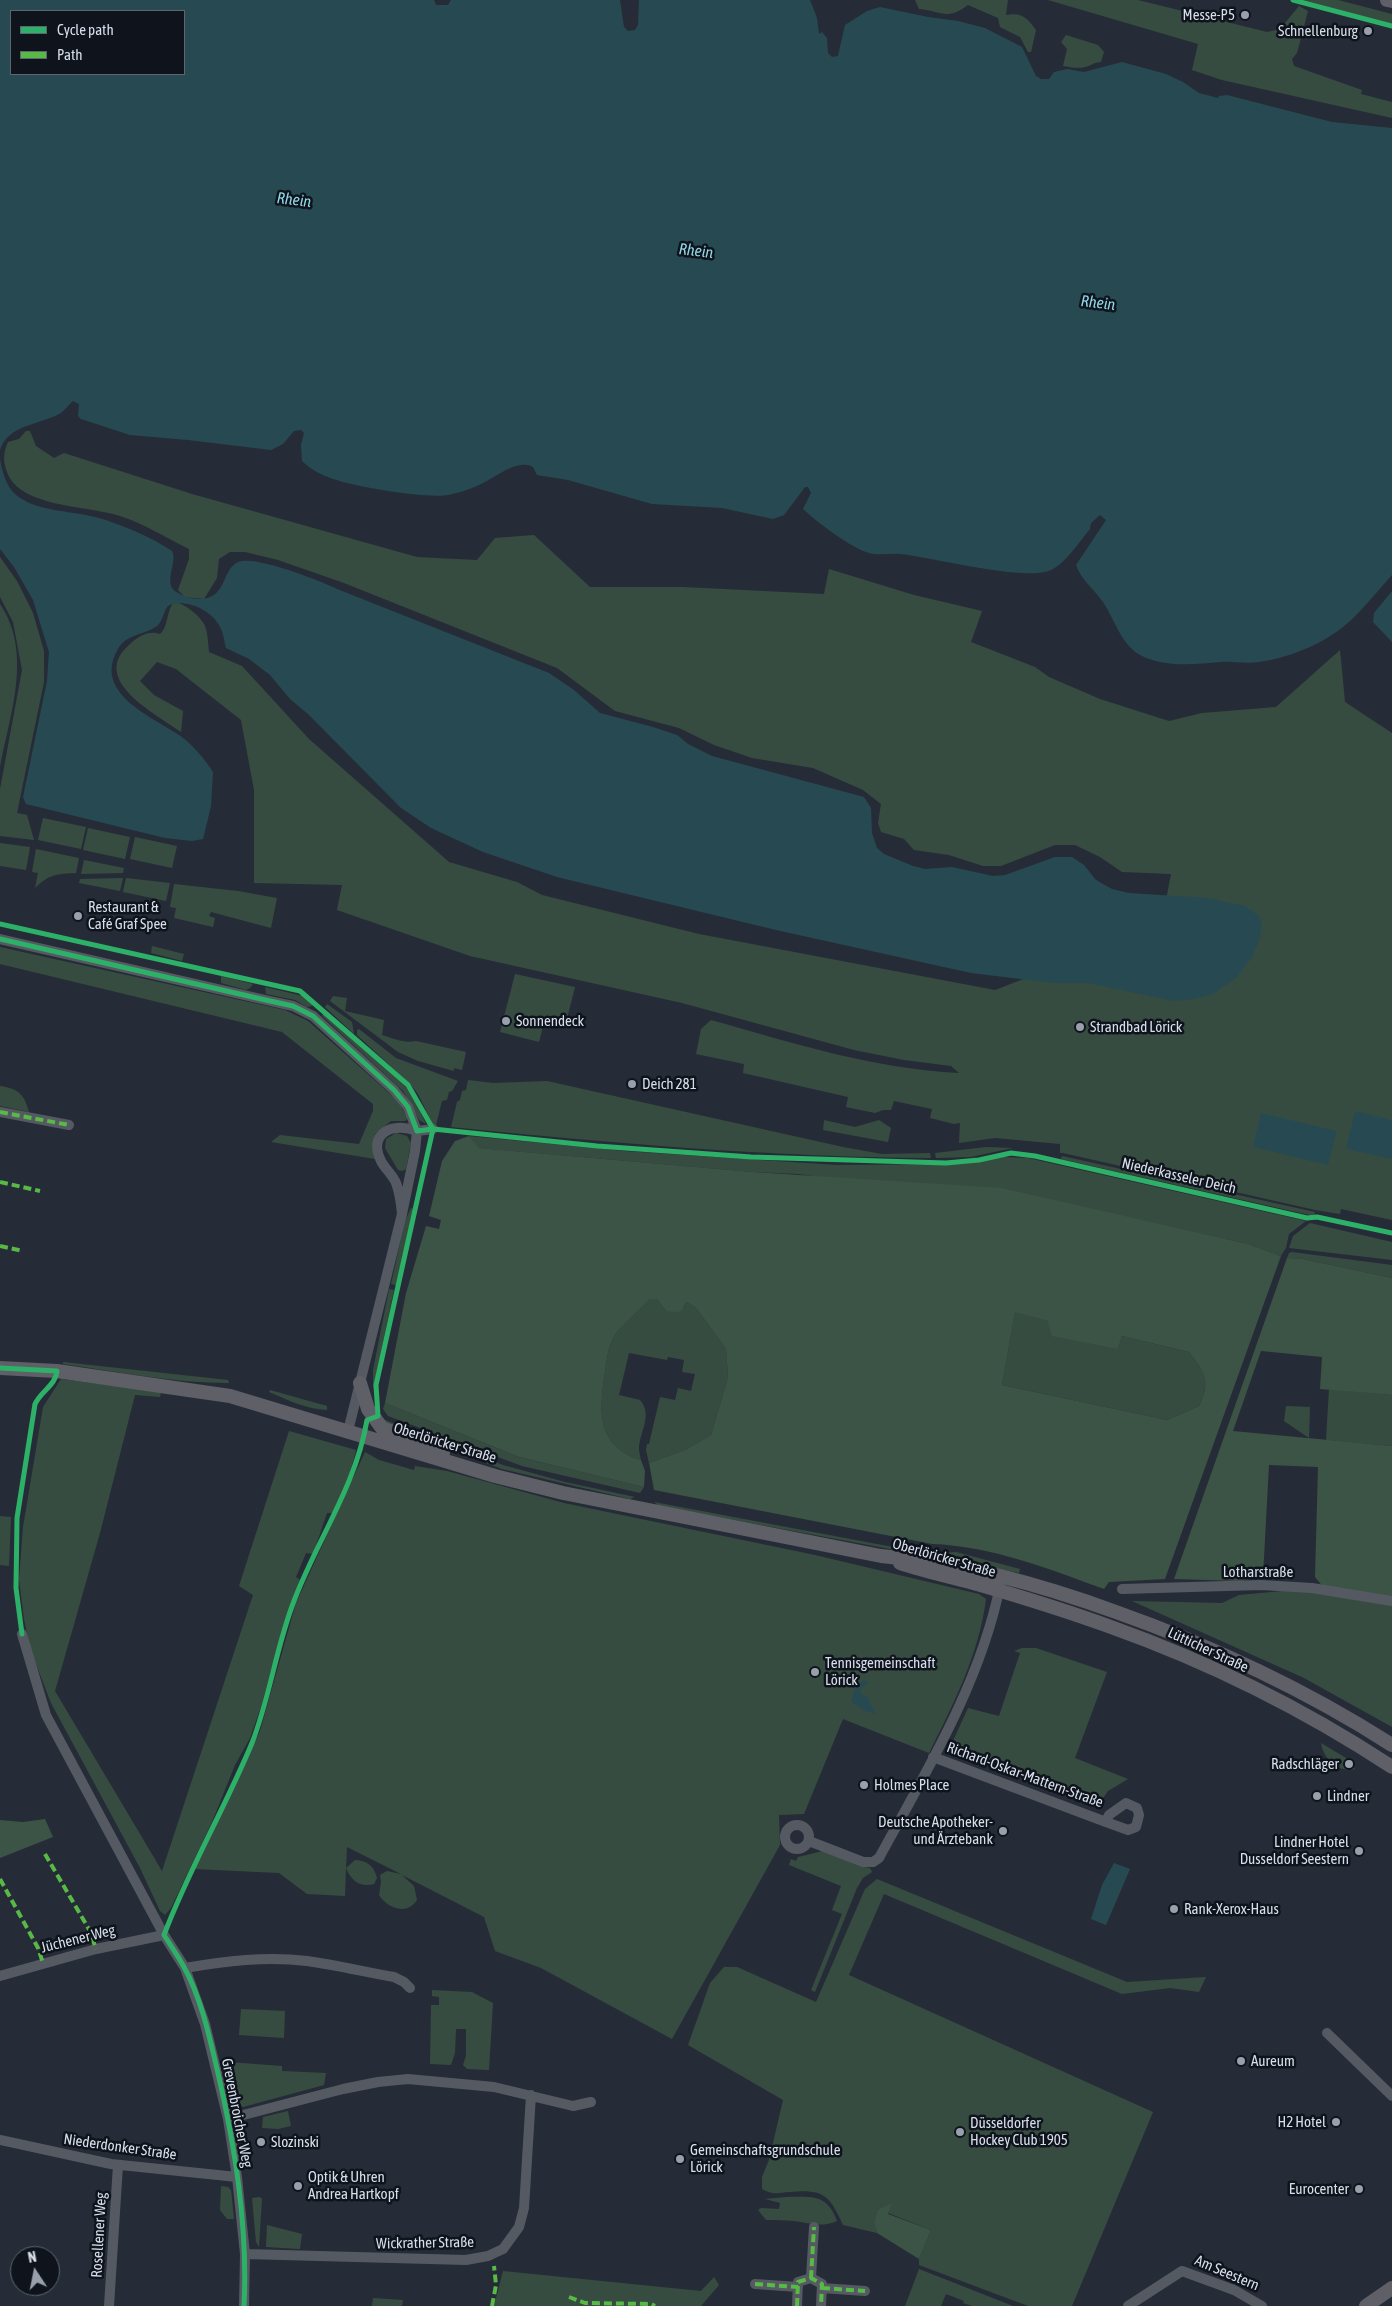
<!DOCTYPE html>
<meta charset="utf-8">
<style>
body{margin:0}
#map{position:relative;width:1392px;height:2306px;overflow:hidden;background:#262c37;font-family:"Asap Condensed",sans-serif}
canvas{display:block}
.legend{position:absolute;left:10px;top:10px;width:175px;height:65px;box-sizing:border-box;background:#0e131c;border:1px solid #5e656f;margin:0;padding:6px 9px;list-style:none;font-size:15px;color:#d7dfeb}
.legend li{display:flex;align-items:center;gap:10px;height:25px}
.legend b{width:25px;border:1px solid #5e656f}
.north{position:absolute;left:10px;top:2246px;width:50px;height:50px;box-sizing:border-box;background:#0e131c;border:1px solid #5e656f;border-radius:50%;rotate:349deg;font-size:14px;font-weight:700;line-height:20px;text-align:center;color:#d7dfeb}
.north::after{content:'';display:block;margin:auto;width:18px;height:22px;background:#99a0ac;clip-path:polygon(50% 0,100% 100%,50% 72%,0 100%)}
</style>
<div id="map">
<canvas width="1392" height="2306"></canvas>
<ul class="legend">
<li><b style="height:6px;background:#2db169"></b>Cycle path</li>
<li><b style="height:6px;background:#58b947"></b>Path</li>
</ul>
<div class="north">N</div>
</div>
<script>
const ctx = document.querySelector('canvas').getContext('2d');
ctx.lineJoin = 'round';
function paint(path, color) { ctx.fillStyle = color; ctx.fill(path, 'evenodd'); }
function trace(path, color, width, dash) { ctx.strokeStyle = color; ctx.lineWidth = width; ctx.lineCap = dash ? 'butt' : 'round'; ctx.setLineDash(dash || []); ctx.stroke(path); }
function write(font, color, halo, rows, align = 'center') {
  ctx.font = font + ' "Asap Condensed",sans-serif'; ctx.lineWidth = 5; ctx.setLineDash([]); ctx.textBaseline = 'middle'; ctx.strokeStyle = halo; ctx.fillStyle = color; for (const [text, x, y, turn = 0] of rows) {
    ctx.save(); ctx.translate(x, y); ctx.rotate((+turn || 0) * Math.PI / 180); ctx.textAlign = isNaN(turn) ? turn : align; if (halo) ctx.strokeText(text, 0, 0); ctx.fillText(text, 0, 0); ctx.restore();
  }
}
paint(new Path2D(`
 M915,0H1008L1006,15C1021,12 1027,17 1036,30L1031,52H1028L1020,37L1000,27L998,18L968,5C947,21 942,11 919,9Z
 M1048,0H1138L1267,32L1280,29L1299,6L1308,11L1297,53L1292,59L1294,66L1362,90L1361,94L1392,102V118L1222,80L1192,70L1198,44Z
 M1303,0H1338L1392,14V24Z
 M1066,35L1098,45L1104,52L1101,62C1094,62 1091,66 1085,67C1078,69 1070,67 1063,66L1067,49L1061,42Z
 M26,431H30L36,446L54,458L64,453L192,494L417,557L477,560L495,538L534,535L590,587H683L824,594L829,569L914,595L982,611L971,642L1035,667L1049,677L1100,699L1169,721L1202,713L1276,707L1340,650L1345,702L1392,733V1220L1341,1209L1340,1214L1315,1210L1063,1153H1060V1144L995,1138L959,1143L960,1123L954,1124L930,1118L932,1109L894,1101L891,1110H883L875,1113L846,1107L848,1097L743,1073L744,1064L696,1054L701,1029L711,1020C793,1043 874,1069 959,1073L951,1066L904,1060L854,1050L682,1003L470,956L337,910L342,885L254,883V790L241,720L176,669L157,662L140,681L154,695L183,711L181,732C156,714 89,680 129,645C138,637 147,630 160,634C169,626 166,611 174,602C184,603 199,615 204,624C208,631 208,644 209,652L242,666L309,739L449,862L517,882L542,895L699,934L995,990L1161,926L1171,874L1122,872L1100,857L1075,845H1055L1001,866H983L949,855L914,850L904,839L881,832L878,823L881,804L863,790L813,768L752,758L714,745L679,728L615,711L557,668L344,583L278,560L245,552H230L219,559L217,578L204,599L185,597L178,590L189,559V549C166,538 145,524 120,516C87,505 20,508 7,472C3,461 3,453 8,442L19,439Z
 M0,557L17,581L33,613L44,651V682L17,813L27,815L34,840L0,836V789L22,670L13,622L0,597Z
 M0,604C33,653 10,714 0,767Z
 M43,818L86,827L81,849L38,840Z
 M88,828L130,837L125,859L83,850Z
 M135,837L177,846L172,868L130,859Z
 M0,843L30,847L26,870L0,866Z
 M36,849L79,858L76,873C57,874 49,874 35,888L38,873L32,872Z
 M84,860L124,868L123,873L81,874Z
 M123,878L120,891L79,883L80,879Z
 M126,878L170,883L166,901L123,892Z
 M174,884L238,891L277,898L271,928L211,912L209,916L215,918L213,927L174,918L176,908L170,907Z
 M152,946L184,954L182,961L151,953Z
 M0,947L285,1010L308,1021L397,1100L408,1118L405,1121H391L375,1134L373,1147L375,1159L271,1142L280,1135L359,1144L373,1111V1104L282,1032L0,964Z
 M515,974L575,987L566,1023L545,1019L539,1042L500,1032Z
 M221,976L253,984L250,988L246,990L221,983Z
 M265,987L303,996L315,1005L307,1007L295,1000L266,994Z
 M333,996L347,998L345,1011L384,1020L382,1035C392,1038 405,1044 416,1041L466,1052L462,1070L454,1068V1071L418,1061L398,1052L330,1001Z
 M327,1004L352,1022L354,1034L325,1007Z
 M324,1012L407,1088L417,1104L426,1124L419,1120L403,1091L322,1016Z
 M359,1029L396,1058L458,1081L452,1091L449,1092L447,1100L442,1101L436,1125H433L418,1094L411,1085L357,1035V1030Z
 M468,1080L493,1083L547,1081L843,1147L882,1154L930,1153L931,1158C770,1157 611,1143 451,1127L457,1102L460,1100L462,1091L466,1090Z
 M0,1086C19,1089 24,1094 29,1112L0,1106Z
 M824,1120L855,1127L879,1120L891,1128L888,1142L823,1130Z
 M396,1133L407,1136L411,1143L406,1169L402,1171L398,1170L385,1148L386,1139Z
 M469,1136L624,1151L837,1165L962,1164L1004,1157L1028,1158L1306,1221L1289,1234L1286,1248L1281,1256L1248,1244L1144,1221L798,1174L753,1172L478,1148Z
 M986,1147L1013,1148L971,1157L936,1158L935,1153Z
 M1062,1156L1315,1212L1314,1216L1061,1159Z
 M411,1208L413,1209L396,1285L391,1284L405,1221Z
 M1310,1223L1392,1242V1260L1289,1248L1293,1236Z
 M1292,1252L1392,1265V1278L1303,1259L1287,1258L1289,1253Z
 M389,1289L394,1290L373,1390V1370Z
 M650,1299H657L666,1311L684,1307L687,1302L696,1308L726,1349L728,1377L711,1435L687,1449L649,1463L646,1450L647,1444H649L660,1397L675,1400L678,1388L691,1391L695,1374L682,1372L684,1360L668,1357L667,1360L629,1353L619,1395L640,1400C653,1415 640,1431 639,1448C639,1452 640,1456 641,1460C596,1446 599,1411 605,1372C607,1359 608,1346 615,1335C622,1325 641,1309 650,1299Z
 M1015,1311L1048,1321L1118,1349L1122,1336L1189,1352C1205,1373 1211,1380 1199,1406L1167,1420L1002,1385Z
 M63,1362L228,1380L229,1383C174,1383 118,1372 63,1364Z
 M61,1379L161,1392L160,1397L135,1395L100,1533L55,1691L162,1871L253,1595L239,1586L289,1431L356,1450C351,1472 344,1492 333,1513H327L313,1554L306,1553L296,1577L300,1580L283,1627L261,1707L250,1738L235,1765L212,1822L171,1908L165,1915L160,1911L140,1868L51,1703L31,1651L24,1619L19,1579L23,1527L43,1407Z
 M1329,1389L1392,1395V1446L1326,1440Z
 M270,1390L327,1406V1410C306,1409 288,1400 269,1392Z
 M385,1403L519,1457L644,1487L640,1493L522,1466L388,1416L383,1409Z
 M1286,1406L1310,1407L1309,1438L1284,1421Z
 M380,1418L503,1465L565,1482L635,1497L630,1499L502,1469L396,1430Z
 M365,1452L379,1460L414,1470L415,1466L447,1471L564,1503L815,1555L979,1594L986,1599C979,1654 954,1703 929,1753L843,1719L804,1814L779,1815L780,1845L672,2039L541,1968L495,1951L484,1917L402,1875L414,1886L417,1900C407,1916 387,1908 379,1895L381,1882L380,1875L387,1871L401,1874L347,1847L346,1868L355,1860C368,1861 374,1866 377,1878L374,1884C361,1888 351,1881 346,1868L345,1896L307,1894L279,1873L195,1869L260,1731L296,1603Z
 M654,1502L930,1554L956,1552L1020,1569L1019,1573L659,1506Z
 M0,1516L11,1517L9,1566L0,1565Z
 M1304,1589L1392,1603V1727L1304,1678L1132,1601L1222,1603L1239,1595Z
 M1022,1648H1036L1107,1672L1075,1758L1128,1779L1108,1791L1101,1801L968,1754L959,1749L953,1741L968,1708L999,1716L1020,1653L1014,1651Z
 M1321,1743L1351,1761L1355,1769C1337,1773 1324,1759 1321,1743Z
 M823,1851L859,1866L870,1868L872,1872L863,1878L857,1888L815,1992L811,1990L842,1914L832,1910L841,1886L789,1865L791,1859L796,1861L798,1857Z
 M877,1879L1127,1982L1206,1977L1199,1992L1170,1988L1122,1994L884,1894L849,1975L1153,2112L1072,2306H1028L919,2265V2259L931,2230L888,2213L891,2204L874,2223L877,2233L843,2225C829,2194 823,2189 789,2192C778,2193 772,2195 762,2189V2177L769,2160L783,2100L688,2045L710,1983L724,1967H737L816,2002L865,1889Z
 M432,1990L472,1992L493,2003L489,2070L467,2069L463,2065L466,2056V2029H456L455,2053L451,2065L430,2064L431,2005H439V1997L432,1996Z
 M241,2009L285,2011L284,2038L239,2035Z
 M229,2062L282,2066V2071L326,2073L324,2085L243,2107L239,2104Z
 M288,2111L291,2126L278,2129L262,2128L263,2117Z
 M221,2186L228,2187L231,2190L234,2219H227L220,2210Z
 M260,2197L262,2199L259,2247L256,2242L252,2198Z
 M786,2197C811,2197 827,2193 837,2221C821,2228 810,2223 794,2221C785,2220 775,2220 766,2220L758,2210L761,2208L779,2209L780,2203L765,2199Z
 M267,2225L302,2234L300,2249L266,2247Z
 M919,2269L1013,2306H972L963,2303L964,2301L946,2294L941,2306H905Z
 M503,2271L701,2291L714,2277L719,2285L701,2306H494Z
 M373,2298L403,2300L402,2306H372Z`), '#374c40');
paint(new Path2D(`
 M469,1136L479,1148L753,1172L1001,1188L1248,1244L1281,1256L1165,1579L1109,1582L1104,1589C1049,1569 991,1546 932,1544L654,1490L649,1463L687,1449L711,1435L728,1377L726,1349L696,1308L687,1302L680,1312L666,1311L657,1299H650C641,1309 622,1325 615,1335C608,1346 607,1359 605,1372C599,1411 596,1446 641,1460L645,1471L644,1487L519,1457L385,1403L406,1293L426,1226L439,1229L441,1220L429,1216L442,1161L455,1141ZM1015,1312L1048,1321L1052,1336L1118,1349L1122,1336L1189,1352C1205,1373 1211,1381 1199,1406L1167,1420L1002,1385Z
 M1287,1258L1303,1259L1392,1278V1395L1320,1389L1322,1357L1261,1351L1233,1431L1392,1446V1598L1324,1588L1315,1577L1318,1467L1269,1465L1263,1576L1241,1581L1174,1579Z
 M45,1819L53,1837L0,1858V1820L23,1822Z
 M892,2203L888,2214L931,2230L919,2259L877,2233L874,2223L878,2210Z`), '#3c5445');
paint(new Path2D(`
 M0,0H434L436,5H448L451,0H620L624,27L628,31L635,30L638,25L639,0H810L817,18L819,34L822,32L827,38L828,53L832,57L838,56L845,25L867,11L880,7L928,17L958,21L985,28L1022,47L1036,76L1041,79H1049L1054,72L1067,69L1084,72L1122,62L1166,74L1183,82L1199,93L1218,98L1219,96L1227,95L1332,122L1392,128V575C1378,590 1366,606 1351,620C1328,642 1290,658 1259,662C1246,664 1233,661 1221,662C1194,664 1168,668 1142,656C1122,647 1114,618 1103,602C1094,589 1081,580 1076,565L1106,520L1100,515L1091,523L1090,529C1079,542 1066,563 1051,570C1026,582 931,557 900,554C890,553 879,556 869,553C851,548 817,522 803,509L811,493L808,487H805L784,515L773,519L722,508L652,504L568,480L537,475L533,467C516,458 493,480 477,486C468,490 458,493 448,495C428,499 348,486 328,477C319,474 308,467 302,461L301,445L304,433L301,430L294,431L283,444L271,450L188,440L130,435L81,419L78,416L79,404L73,401C68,405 65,411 59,414C38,425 8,425 0,450ZM11,11H184V74H11Z
 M0,459C2,471 6,486 15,494C33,511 72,511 95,517C121,524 149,536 172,551C178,562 163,582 175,591C182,596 191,599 200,599C230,598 220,565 242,561C261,558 319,580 337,589L549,673L574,690L600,713L653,727L677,735L688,744L712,756L864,797L871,808L872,833L877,848L884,854L913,866L925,869L952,867L993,876L1005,875L1055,857H1072L1084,865L1096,880L1112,889L1129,893L1208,898L1245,906L1259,916L1262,924L1259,941L1252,957L1237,977L1213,994L1194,999L1174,1001L1087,983H1053L971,973L776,930L557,877L483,852L431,828L401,808L308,714L290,699L270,675L249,659L226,648C224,640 223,631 219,625C210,609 184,598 168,606C163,612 163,621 157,626C145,635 126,634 118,649C92,693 151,716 179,735C192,744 204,758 213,772L211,806L203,839L192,841L165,838L26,804L23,797L47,681L49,652L33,600L14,567L0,549Z
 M1392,591V642L1373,622L1374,613Z
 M1355,1111L1392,1120V1159L1346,1149Z
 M1261,1113L1337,1131L1328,1165L1253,1147Z
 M863,1680L869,1682L861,1688V1694L867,1697L876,1714L865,1711L851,1702L855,1688Z
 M1114,1863L1130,1869L1106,1925L1091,1919L1102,1885Z`), '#274a52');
trace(new Path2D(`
 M0,939L270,1001L293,1006L313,1016L394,1090L408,1107L417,1131L433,1129
 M0,1112L69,1125
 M348,1431L402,1214L415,1151L417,1131C394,1122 367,1132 381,1161C385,1169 393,1175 396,1183C400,1193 401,1203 402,1214
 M1122,1589L1261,1585L1312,1588L1392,1601
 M22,1634L46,1715L164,1935L185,1968L205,2024L228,2119L237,2177L245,2254L244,2306
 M933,1757L1106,1822
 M1126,1803L1137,1808L1139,1815L1136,1827L1128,1830L1106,1822L1109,1815Z
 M785 1837a12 12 0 1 1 24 0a12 12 0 1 1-24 0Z
 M809,1841L863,1862H873L879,1858C926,1772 980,1684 1000,1586
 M185,1968C225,1961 266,1956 307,1961C336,1965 365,1972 394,1977L404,1982L410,1988
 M0,1976L96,1949L164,1935
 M1327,2033L1392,2096
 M228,2119L343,2089L378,2082L408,2079L494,2087L573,2106L591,2102
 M0,2140L111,2164L237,2177
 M245,2254L466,2260L488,2256L503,2249L519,2227L524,2208L531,2095
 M811,2278L814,2227
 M755,2284L798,2287
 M822,2288L865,2291
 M109,2306L118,2165
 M797,2306L798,2282L811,2278L822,2284L821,2306
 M1128,2306L1182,2271L1234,2290L1262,2306`), '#555a62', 10);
trace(new Path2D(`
 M1387,0L1392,1
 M0,1368L57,1371L230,1396L495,1476L563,1493L881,1556C963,1563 1039,1584 1116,1612C1212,1646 1306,1690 1392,1745
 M360,1383L368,1409L382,1428L440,1449L443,1453
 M900,1563C925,1571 951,1577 977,1584C1022,1597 1067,1611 1111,1627C1209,1662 1305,1710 1392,1767
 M1366,2306L1392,2288`), '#5f5f67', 14);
trace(new Path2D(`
 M0,1112L69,1125
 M0,1182L40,1191
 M0,1246L23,1251
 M45,1854L90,1931L96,1949
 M0,1879L38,1948L43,1963
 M811,2278L814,2227
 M755,2284L798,2287
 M822,2288L865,2291
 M569,2297L585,2303L651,2304L655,2306
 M492,2306L496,2285L494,2266
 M797,2306L798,2282L811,2278L822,2284L821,2306`), '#58b947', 4, [8, 4]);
trace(new Path2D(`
 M1293,0L1392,26
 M0,924L300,991L408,1085L433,1129L376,1385L378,1416L367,1420C356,1486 317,1540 294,1601C276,1647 270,1697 252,1743C225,1808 189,1869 164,1935C171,1946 178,1956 184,1967C201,1998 209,2035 217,2069C235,2146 248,2226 244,2306
 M0,939L270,1001L293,1006L313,1016L394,1090L408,1107L417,1131L433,1129L597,1146L751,1157L946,1163L979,1160L1011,1153L1035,1156L1307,1218L1317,1217L1392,1233
 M0,1368L57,1371C56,1385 41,1391 35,1404L17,1518L16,1588L22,1634`), '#2db169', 5);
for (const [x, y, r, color] of [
 [1245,15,5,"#99a0ac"],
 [1368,31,5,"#99a0ac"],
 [78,916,5,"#99a0ac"],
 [506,1021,5,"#99a0ac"],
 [1080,1027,5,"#99a0ac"],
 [632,1084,5,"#99a0ac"],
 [815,1672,5,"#99a0ac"],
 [1349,1764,5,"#99a0ac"],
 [864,1785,5,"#99a0ac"],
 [1317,1796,5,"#99a0ac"],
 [1003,1831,5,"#99a0ac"],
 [1359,1851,5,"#99a0ac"],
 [1174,1909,5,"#99a0ac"],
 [1241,2061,5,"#99a0ac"],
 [1336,2122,5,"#99a0ac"],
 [960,2132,5,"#99a0ac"],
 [261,2142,5,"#99a0ac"],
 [680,2159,5,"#99a0ac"],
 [298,2186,5,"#99a0ac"],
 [1359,2189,5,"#99a0ac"]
]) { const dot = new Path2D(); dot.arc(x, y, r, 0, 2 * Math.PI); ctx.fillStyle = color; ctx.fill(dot); trace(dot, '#0e131c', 2); }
write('15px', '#d7dfeb', '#0e131c', [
 ["Messe-P5",1235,15,"right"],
 ["Schnellenburg",1358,31,"right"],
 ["Restaurant &",88,907],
 ["Café Graf Spee",88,924],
 ["Sonnendeck",516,1021],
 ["Strandbad Lörick",1090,1027],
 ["Deich 281",642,1084],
 ["Tennisgemeinschaft",825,1663],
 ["Lörick",825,1680],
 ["Radschläger",1339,1764,"right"],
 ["Holmes Place",874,1785],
 ["Lindner",1327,1796],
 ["Deutsche Apotheker-",993,1822,"right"],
 ["und Ärztebank",993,1839,"right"],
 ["Lindner Hotel",1349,1842,"right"],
 ["Dusseldorf Seestern",1349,1859,"right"],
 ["Rank-Xerox-Haus",1184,1909],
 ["Aureum",1251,2061],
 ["H2 Hotel",1326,2122,"right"],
 ["Düsseldorfer",970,2123],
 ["Hockey Club 1905",970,2140],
 ["Slozinski",271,2142],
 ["Gemeinschaftsgrundschule",690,2150],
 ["Lörick",690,2167],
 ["Optik & Uhren",308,2177],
 ["Andrea Hartkopf",308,2194],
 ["Eurocenter",1349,2189,"right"]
], 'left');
write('15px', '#d7dfeb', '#0e131c', [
 ["Niederkasseler Deich",1179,1176,13],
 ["Oberlöricker Straße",445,1443,17],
 ["Oberlöricker Straße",944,1558,16],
 ["Lotharstraße",1258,1572],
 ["Lütticher Straße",1208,1650,25],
 ["Richard-Oskar-Mattern-Straße",1025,1775,20],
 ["Jüchener Weg",78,1939,-14],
 ["Grevenbroicher Weg",237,2113,79],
 ["Niederdonker Straße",120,2147,8],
 ["Rosellener Weg",99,2235,-87],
 ["Wickrather Straße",425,2243,-1],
 ["Am Seestern",1227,2273,23]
]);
write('italic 16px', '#90d8e8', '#0e131c', [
 ["Rhein",294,200,7],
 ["Rhein",696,251,7],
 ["Rhein",1098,303,7]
]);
</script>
